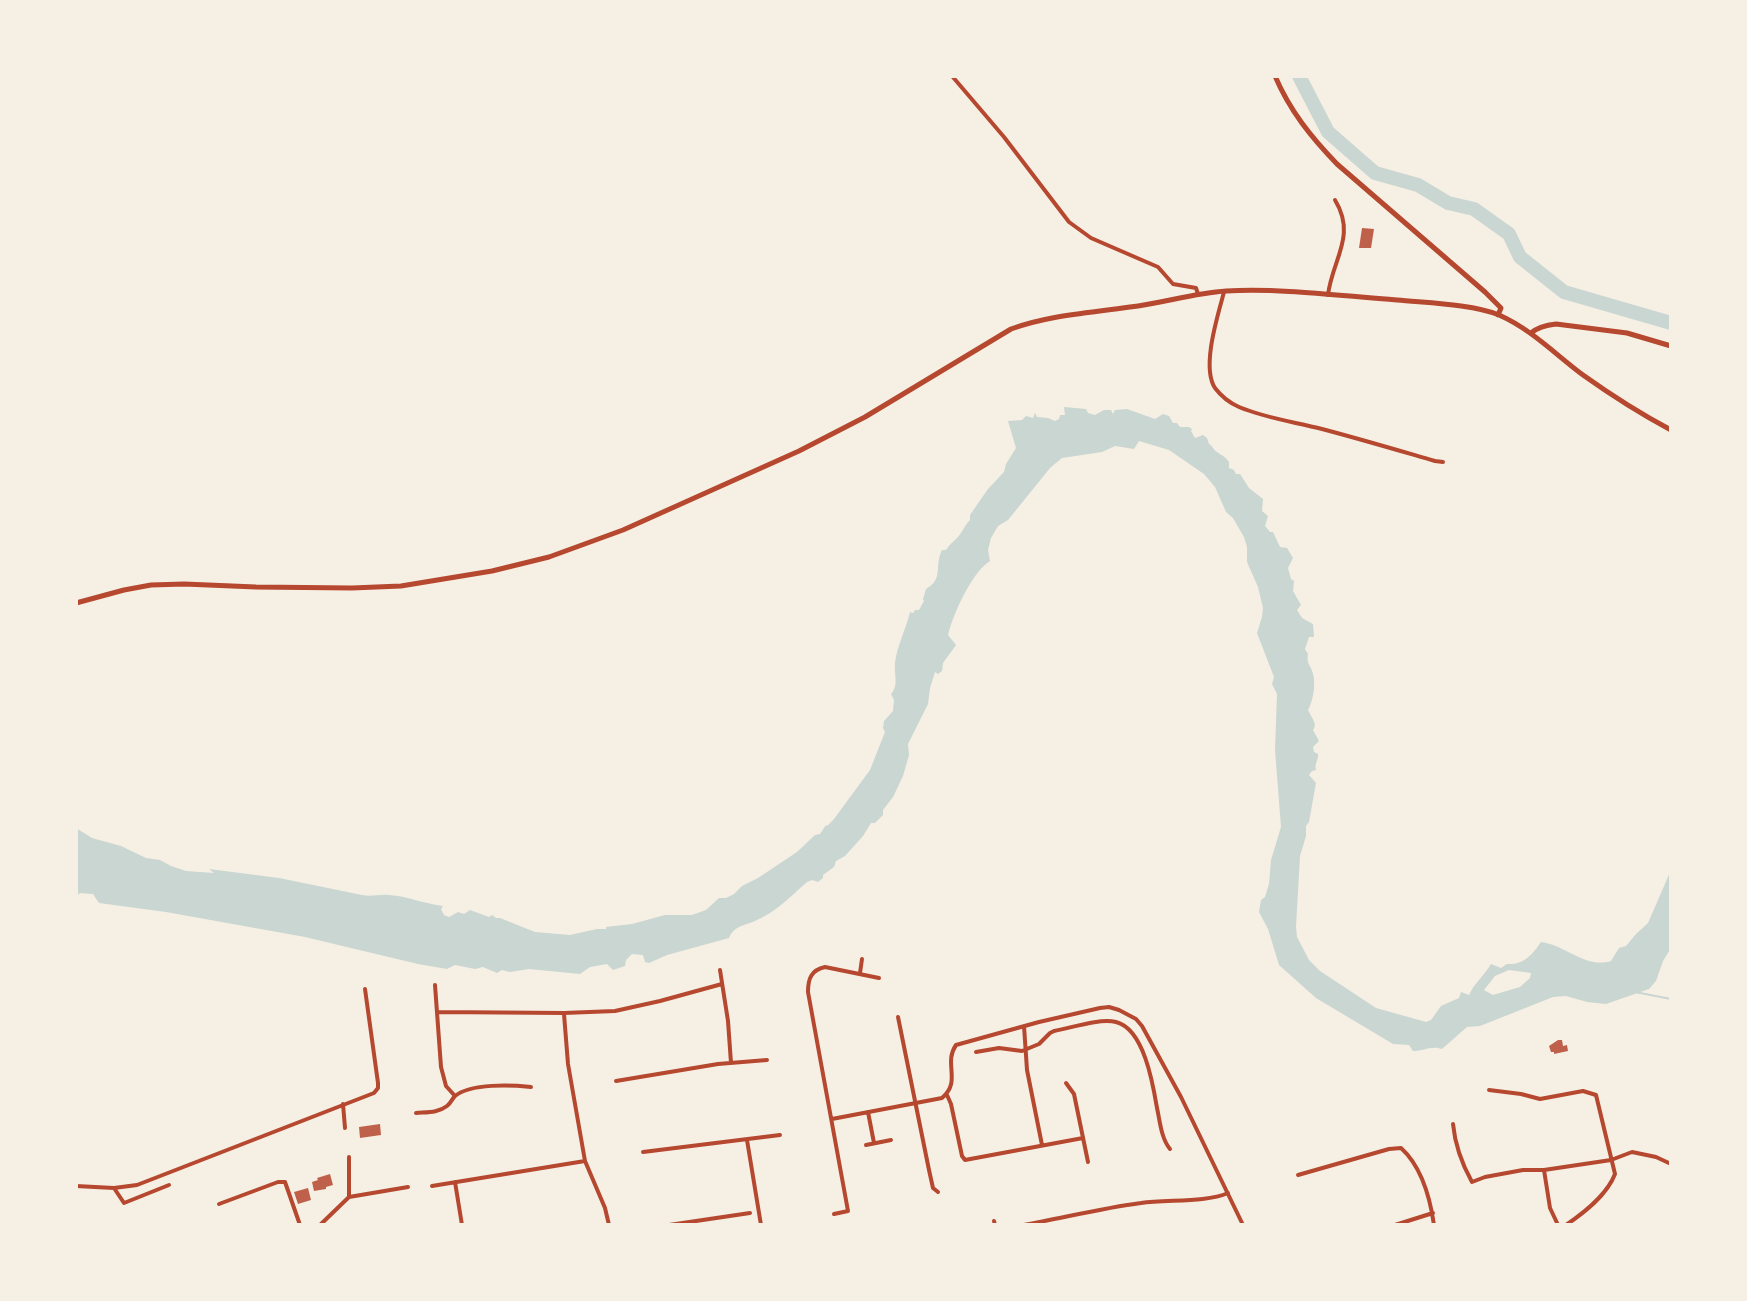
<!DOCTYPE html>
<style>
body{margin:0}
#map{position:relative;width:1747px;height:1301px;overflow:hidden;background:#f6efe4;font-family:Manrope,sans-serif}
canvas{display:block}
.frame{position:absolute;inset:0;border:78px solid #f6efe4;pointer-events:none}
</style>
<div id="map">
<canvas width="1747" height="1301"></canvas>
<div class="frame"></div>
</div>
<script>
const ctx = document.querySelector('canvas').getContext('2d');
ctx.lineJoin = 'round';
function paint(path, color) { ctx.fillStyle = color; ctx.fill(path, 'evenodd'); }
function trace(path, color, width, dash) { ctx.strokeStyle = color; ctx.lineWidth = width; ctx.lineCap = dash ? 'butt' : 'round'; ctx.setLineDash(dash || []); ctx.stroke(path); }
paint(new Path2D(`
 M1064,407L1086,409L1088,413L1095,415L1104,410H1111L1113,414L1115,410L1127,409L1155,419L1163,414L1169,416L1173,423H1177L1180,427H1189L1192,429L1191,431L1195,438L1203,435L1207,438L1209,444C1213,446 1213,450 1217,452C1222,456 1225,456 1229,462V468L1234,470L1236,474H1240L1249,488L1263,499L1262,511L1268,516L1265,526L1270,532H1273L1280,547L1287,548L1293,558L1288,568L1291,579L1294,581L1293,591L1301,605L1297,610L1302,618L1313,624L1314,637H1309L1305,649L1308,654C1306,664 1311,665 1313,674C1316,684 1313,701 1308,710C1311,717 1318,724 1313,730L1319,741L1313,747L1314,752L1318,754C1319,759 1314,764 1316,770L1312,771L1309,775L1316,783L1309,822L1306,826V836L1300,856L1296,927L1297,937L1309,960L1320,971L1376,1008L1426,1022L1431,1020L1441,1006L1459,998L1461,992L1469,995C1475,982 1484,976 1491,964L1501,968L1507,964C1524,965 1532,955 1541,942C1566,945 1585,969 1611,961L1619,948L1626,946L1636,934L1648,923L1671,870V948L1663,961L1656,981L1649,989L1606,1004L1587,1002L1566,996L1553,997L1480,1026L1467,1027L1442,1049C1431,1045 1424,1051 1413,1051L1409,1045L1393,1044L1316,998L1279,965L1268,929L1259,912L1261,900L1265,897L1269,884L1271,860L1281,827L1275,750L1277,694L1272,684L1274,677L1257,633L1262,617L1263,608L1258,587L1247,562V547L1244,537L1233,518L1226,512L1215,487L1204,474L1169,450L1139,441L1134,449L1115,446L1102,452L1062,458L1050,468L1008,520L998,526L991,538L988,550L990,561C972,572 953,614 948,635L956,645L943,663L942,671L938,674L935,672L930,688L928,704L908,744L909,755L903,776L893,797L883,810V815L875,823H871L863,836L845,856L836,861L834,867L823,875V878L818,882L812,880L807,882C790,897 776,912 755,921C743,926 734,926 729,938L667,955L649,963L645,962L643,955L632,954L626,960L625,966L613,970L607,964L590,967L580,974L529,969L510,972L502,970L497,973L483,967L475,969L455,965L447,969L418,964L305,937L166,912L99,903L93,894L80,893L76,897V828L92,838L121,846L146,858L160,860L171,866L186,871L214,873L209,869L279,878L362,895C371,897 380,894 389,895C407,896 425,904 443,906L441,909L444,915L449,917L458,912L464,914L470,910L489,917L492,915L496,918H500L535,932L570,935L597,929H606V927L632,924L665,915H692L706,910L719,898H726L734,894L742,886L758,878L797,852L815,835L820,834L826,825L827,826L834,819L870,770L885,732L883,728L884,721L893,711L894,700L891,694C899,685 894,675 895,663C897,646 906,629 910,612L913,613L915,610H919L924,601L923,599L926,589C944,579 934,566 942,550H946C950,544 953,542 957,538C963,532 964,526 970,520V515L988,489L1004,472L1006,464L1016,448L1008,421L1022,420L1026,416L1033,418L1035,413L1037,417L1048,418L1055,421L1059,419L1060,415H1065ZM1509,970L1531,973L1530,978L1520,987L1493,995L1484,990L1495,976Z`), '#c9d6d2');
trace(new Path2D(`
 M1635,992L1671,999`), '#c9d6d2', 2);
trace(new Path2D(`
 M1299,76L1328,132L1375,173L1418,185L1448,203L1474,209L1509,234L1520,257L1564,292L1671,323`), '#c9d6d2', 14);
paint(new Path2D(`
 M1362,228L1374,229L1371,248H1359Z
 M1558,1040H1562L1563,1046L1567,1045L1568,1051L1554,1054V1052H1551L1549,1046Z
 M380,1124L381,1135L360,1138L359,1127Z
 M330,1174L333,1185L326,1187V1189L314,1191L312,1182L318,1180L317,1178Z
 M308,1188L311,1200L298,1204L294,1192Z`), '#bf614a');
trace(new Path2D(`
 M952,76L1004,137L1069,222L1091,238L1158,267L1173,284L1196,288L1198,294
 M1224,292C1218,315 1201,367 1215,388C1221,396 1230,403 1239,407C1265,418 1295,422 1322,429C1360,439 1397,450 1435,461L1443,462
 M1328,295C1332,260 1357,236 1335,200
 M720,970L728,1021L731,1063
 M860,973L862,959
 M435,985L441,1067L446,1086L455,1096
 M437,1012L564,1013L615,1011L660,1001L722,984
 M564,1014L568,1064L585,1161L605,1208L609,1225
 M898,1017L929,1170L933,1188L938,1192
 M1024,1026L1027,1070L1042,1145
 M976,1052L999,1048L1022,1051L1039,1044L1050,1033L1054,1031C1071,1028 1099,1018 1116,1022C1144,1029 1153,1084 1157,1108C1160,1121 1161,1138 1170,1149
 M616,1081L718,1064L767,1060
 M1066,1083L1074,1094L1088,1162
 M1489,1090L1521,1094L1540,1099L1583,1091L1596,1095L1615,1174C1607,1195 1585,1212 1566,1225
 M947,1095L951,1104L962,1156L965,1160L1083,1138
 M343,1104L345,1128
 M868,1112L874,1143
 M416,1113C427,1112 438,1113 447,1106C451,1103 452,1099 455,1096C471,1083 512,1085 531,1087
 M832,1119L942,1098C962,1081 943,1064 956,1045L1039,1022L1100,1008L1109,1007L1119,1010L1136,1019L1142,1026L1181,1097L1243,1225
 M1453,1124C1455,1145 1462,1164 1472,1182L1485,1177L1523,1170H1544L1611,1160L1632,1152L1656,1157L1671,1164
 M747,1140L761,1225H758
 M866,1145L891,1140
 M643,1152L780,1135
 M1544,1170L1550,1208L1558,1225
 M1298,1175L1389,1149L1401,1148C1422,1167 1430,1197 1434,1225
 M455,1182L462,1225
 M76,1186L114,1188L137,1185L374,1093L378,1088V1083L365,989
 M432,1186L585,1161
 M114,1188L124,1203L169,1185
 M349,1197L408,1187
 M219,1204L278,1182H285L300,1225
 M834,1214L848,1211L808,992C808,979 811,970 825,967L879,978
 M994,1221L995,1225
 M320,1225L349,1197V1157
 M669,1225L750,1213
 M1024,1225C1063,1218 1102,1208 1141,1203C1167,1199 1205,1203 1228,1193
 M1395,1225L1433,1213`), '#b5482f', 4);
trace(new Path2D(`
 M1531,333C1538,327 1547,325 1556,324L1627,333L1671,346`), '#b5482f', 5);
trace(new Path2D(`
 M1275,76C1290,111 1311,137 1337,164L1485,292L1501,308L1498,315
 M76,603L124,590L151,585L184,584L256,587L352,588L401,586L492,571L549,557L623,530L799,451L865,417L1011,329C1049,315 1090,313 1130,307C1163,303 1194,293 1226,291C1283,288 1341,296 1397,300C1426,303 1472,304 1499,315C1531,329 1556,355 1583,375C1611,395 1641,414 1671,430`), '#b5482f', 5);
</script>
